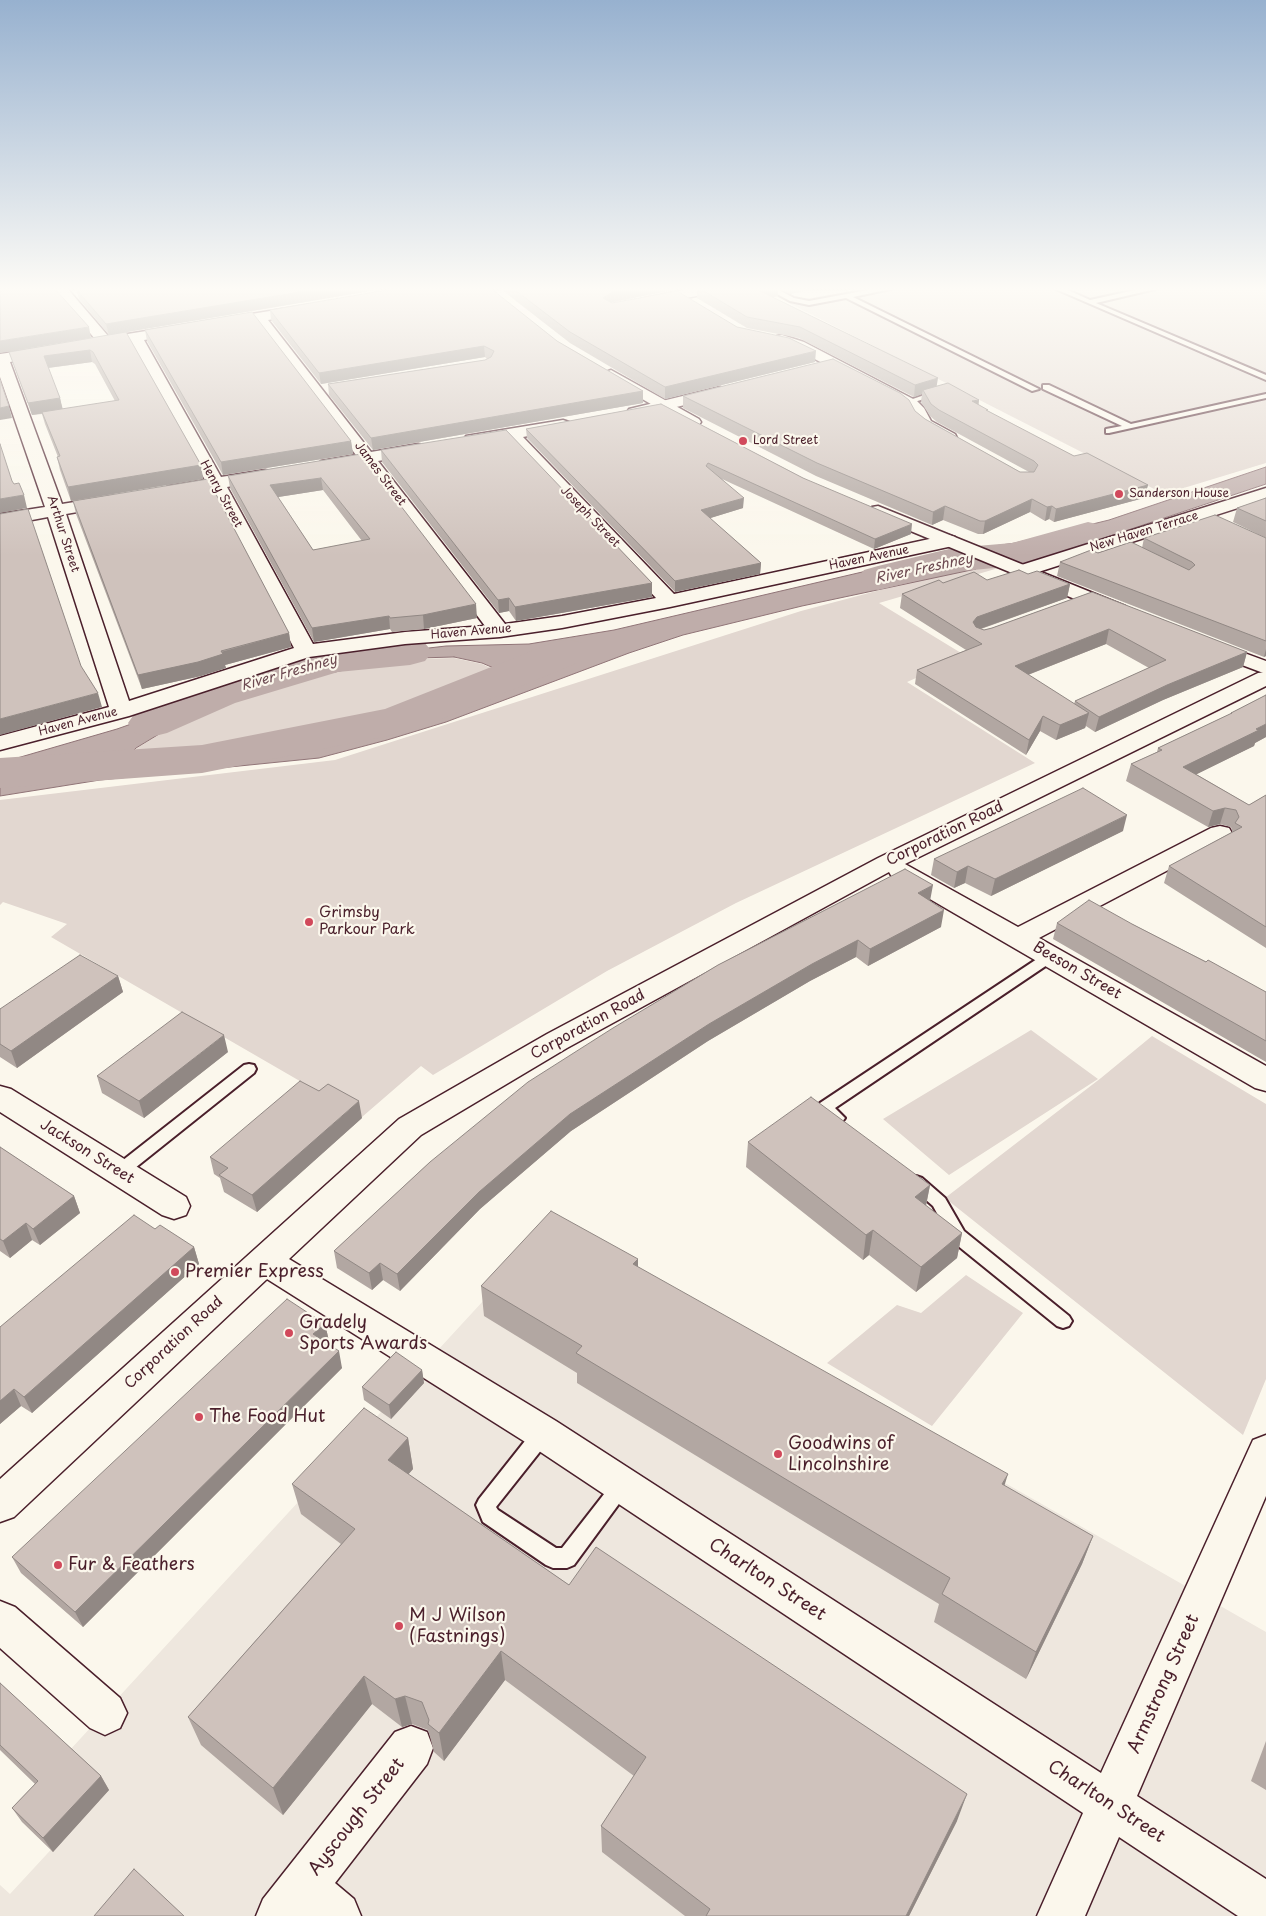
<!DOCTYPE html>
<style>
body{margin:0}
canvas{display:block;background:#fbf7ec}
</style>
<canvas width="1266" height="1916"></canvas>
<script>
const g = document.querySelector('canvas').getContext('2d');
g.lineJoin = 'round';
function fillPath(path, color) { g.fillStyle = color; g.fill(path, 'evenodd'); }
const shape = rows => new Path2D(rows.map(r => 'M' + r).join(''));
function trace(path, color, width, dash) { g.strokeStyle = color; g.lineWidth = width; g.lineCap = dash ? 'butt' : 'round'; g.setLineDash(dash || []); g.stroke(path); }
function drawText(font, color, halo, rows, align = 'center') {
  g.font = font + ' "Playpen Sans",sans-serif'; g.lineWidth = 4.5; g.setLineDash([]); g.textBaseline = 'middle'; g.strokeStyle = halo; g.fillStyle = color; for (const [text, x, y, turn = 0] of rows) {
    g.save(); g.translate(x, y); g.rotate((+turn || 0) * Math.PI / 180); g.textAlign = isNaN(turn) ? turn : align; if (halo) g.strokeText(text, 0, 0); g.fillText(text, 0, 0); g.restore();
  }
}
const built = shape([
 [553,1225,1266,1632,1266,1916,0,1916,0,1885,10,1894,106,1790,69,1751]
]);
const green = shape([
 [869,287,1266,287,1266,463,1164,494,787,302],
 [986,562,1002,567,879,603,966,656,907,682,1035,763,736,903,607,971,433,1075,421,1066,362,1117,51,937,67,924,3,902,0,905,0,800,335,760,801,611],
 [454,658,482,664,495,670,498,680,396,721,202,759,152,762,125,760,137,748,180,722,233,698,319,675,358,668,418,659],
 [1031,1030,1098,1079,949,1175,883,1119],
 [1152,1036,1266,1104,1266,1379,1243,1435,945,1198,1101,1078],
 [966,1275,1023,1313,932,1426,827,1363,897,1305,921,1313]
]);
const water = shape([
 [1266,467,1266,484,1053,555,1031,560,994,546,1015,543,1109,520,1266,467],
 [935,555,943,556,976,569,802,606,683,635,629,653,446,722,387,740,319,758,100,780,0,796,0,763,117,729,219,693,334,659,446,646,529,644,614,630,935,555],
 [454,657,482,663,496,669,499,680,397,721,202,759,152,762,124,760,136,748,179,722,232,698,266,687,358,667,418,658,454,657]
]);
const river = shape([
 [1088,522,1101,525,1107,533,1101,541,1014,566,953,572,878,590,864,586,858,578,864,570,878,566,953,548,1012,543,1088,522],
 [410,639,425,643,432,652,425,661,410,665,338,672,235,703,167,733,151,737,135,733,128,723,135,713,203,683,334,646,410,639],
 [567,639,582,643,589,652,582,661,413,731,202,773,0,788,0,758,202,745,385,709,552,643,567,639]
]);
const lane = shape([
 [764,287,773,287,794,298,809,301,884,287,900,287,853,297,1039,389,1032,391,846,298,809,305,790,301,764,287],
 [1051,287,1061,287,1090,300,1149,287,1164,287,1096,303,1266,375,1266,380,1051,287],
 [1043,385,1049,385,1131,424,1266,394,1266,398,1109,433,1106,433,1106,429,1122,426,1043,389,1043,385],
 [936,391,943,393,908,404,904,402,936,391],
 [1051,952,1056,953,1058,956,1056,959,835,1108,845,1118,842,1122,837,1124,832,1122,820,1111,817,1107,820,1103,1046,953,1051,952],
 [249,1064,254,1065,256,1069,254,1073,125,1176,119,1178,113,1176,111,1172,113,1168,244,1065,249,1064],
 [916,1176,922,1178,945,1198,964,1231,1069,1316,1072,1321,1069,1326,1063,1328,1057,1326,952,1241,933,1206,910,1186,908,1182,910,1178,916,1176],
 [543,1425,550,1427,552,1433,550,1439,496,1507,498,1510,556,1548,562,1548,615,1480,622,1477,629,1480,632,1486,574,1565,567,1568,553,1568,546,1565,483,1522,476,1505,479,1499,536,1427,543,1425]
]);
const street = shape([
 [52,287,66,287,109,337,307,305,312,306,314,309,312,312,268,320,371,452,418,444,424,445,426,449,424,453,378,461,505,624,562,616,656,598,507,439,472,445,466,444,464,440,466,436,472,435,563,420,569,422,571,425,569,428,523,437,674,594,948,535,955,537,957,541,955,545,948,547,670,607,562,628,500,637,405,644,309,657,129,716,0,750,0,736,109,707,48,517,0,526,0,514,45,507,0,377,0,354,48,347,53,348,55,351,53,354,48,355,10,362,62,504,112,496,118,497,121,501,118,505,112,506,66,514,129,701,294,648,211,489,174,495,168,494,165,490,168,486,205,480,131,342,93,348,88,347,86,344,88,341,95,339,52,287],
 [255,322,356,455,321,461,318,465,321,469,327,470,363,464,485,626,405,632,313,644,227,487,265,480,271,479,274,475,271,471,265,470,221,477,144,340,255,322],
 [699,287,728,287,722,291,645,306,638,302,645,298,699,287],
 [782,335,804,342,917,401,924,408,931,421,955,434,957,438,955,442,949,443,943,442,918,427,909,410,905,407,794,348,777,342,775,339,777,336,782,335],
 [720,387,726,389,728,392,726,395,635,417,629,415,627,412,629,409,720,387],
 [1266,488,1266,499,1029,575,1022,577,1015,575,1012,571,1015,567,1266,488],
 [1266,672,1266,686,905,864,1018,927,1211,828,1220,826,1229,828,1232,833,1229,838,1039,938,1266,1066,1266,1091,1255,1088,892,877,889,872,567,1048,421,1135,289,1259,556,1421,1101,1773,1253,1440,1266,1435,1266,1496,1137,1796,1266,1879,1266,1916,1238,1916,1119,1837,1085,1916,1037,1916,1083,1813,530,1445,267,1279,14,1517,0,1522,0,1479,399,1119,547,1034,878,858,1258,673,1266,672],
 [0,1086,11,1089,186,1197,190,1206,186,1215,174,1219,162,1215,0,1112,0,1086],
 [0,1601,15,1607,120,1698,127,1713,120,1728,105,1735,90,1728,0,1648,0,1601],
 [411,1726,427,1732,433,1748,427,1764,335,1883,354,1899,361,1916,256,1916,263,1899,395,1732,411,1726]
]);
const secondary = shape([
 [611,370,699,419,701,422,699,425,687,425,606,378,603,375,606,372,611,370],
 [878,506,1125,606,1128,610,1125,614,1118,616,1111,614,872,515,869,511,872,507,878,506],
 [1209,640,1266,661,1266,674,1202,650,1199,646,1202,642,1209,640]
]);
const wall = shape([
 [394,287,109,335,79,299,76,289],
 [498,287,687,287,611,303,737,327,815,362,665,399,570,343],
 [697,287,822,287,790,294,778,288,778,296,773,297,937,386,979,405,988,412,1074,456,1148,485,1144,498,1054,522,1049,519,1045,521,1030,512,983,534,978,534,943,520,932,525,816,476,683,408,683,396,915,411,925,419,1020,472,1029,472,937,422,930,416,921,402,922,394,914,397,799,338,747,328,697,298],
 [270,310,557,341,643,391,643,403,373,450,329,395,328,384,485,360,487,359,485,357,321,384,271,320],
 [145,330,351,441,353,454,223,475,147,341],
 [126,332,201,465,203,479,71,501,60,470,57,457,58,457,45,424,42,414,32,415,13,363,9,352],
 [92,362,95,364,115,401,62,409,60,398,48,368],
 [661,404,911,534,874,549,722,479,743,508,710,518,761,563,760,574,675,592,527,438,526,429],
 [381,450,652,583,652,597,516,621,509,611,499,613,382,462],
 [361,454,477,618,424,629,392,632,390,629,314,642,230,488,228,476],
 [323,490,362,541,313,550,278,497],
 [1266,498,1266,538,1233,522,1237,508],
 [73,501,289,633,291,647,225,665,226,668,201,676,142,689,76,514],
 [1144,538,1266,538,1266,656,1264,657,1057,576,1060,562,1098,553,1142,548],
 [1028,574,1070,584,1067,598,981,629,984,630,992,628,1092,592,1247,652,1243,667,1163,700,1095,732,1086,726,1085,728,1056,740,1040,731,1026,755,915,684,917,670,966,650,900,608,902,594,943,583,987,580],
 [1106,644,1149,668,1075,701,1074,704,1028,675],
 [1266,695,1266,737,1255,743,1254,746,1196,774,1249,805,1266,795,1266,948,1164,883,1169,866,1232,832,1232,831,1231,827,1220,824,1208,827,1126,781,1131,764,1157,752,1158,748,1230,714,1231,713],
 [1123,831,991,896,965,883,954,888,931,875,934,859],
 [930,901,941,927,868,966,856,957,810,981,708,1041,571,1131,480,1209,400,1291,383,1280,372,1290,337,1268,334,1251,430,1162],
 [1057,923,1132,924,1266,992,1266,1062,1053,939],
 [118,976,123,992,17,1068,0,1057,0,1009],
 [228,1052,144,1118,102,1093,97,1076],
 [362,1118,257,1212,224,1192,220,1178,214,1174,210,1157],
 [748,1142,930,1185,926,1206,962,1233,957,1258,916,1292,869,1255,863,1260,746,1167],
 [0,1147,74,1196,80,1213,40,1245,32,1240,10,1258,0,1251],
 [155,1229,194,1247,199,1264,32,1413,21,1406,0,1424,0,1327],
 [638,1267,1004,1486,1093,1536,1082,1564,1026,1679,934,1622,939,1604,577,1383,577,1373,484,1316,481,1286],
 [325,1324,329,1341,326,1343,342,1368,83,1627,21,1573,12,1557],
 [422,1370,424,1383,391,1419,364,1400,362,1387],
 [408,1438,413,1469,408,1474,569,1585,957,1821,909,1916,685,1916,602,1852,601,1826,634,1776,505,1680,444,1761,434,1752,430,1737,428,1730,412,1724,402,1727,372,1704,283,1815,201,1745,188,1717,341,1544,301,1514,292,1484],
 [0,1683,101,1776,109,1790,53,1852,22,1822,12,1808,35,1784,0,1750],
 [1266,1741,1266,1790,1251,1781]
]);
const shadedWall = shape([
 [330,287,394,287,109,335,106,324],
 [634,287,687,287,612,302,603,309,603,298,612,292],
 [771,287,778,287,778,296,758,301,758,290],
 [791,287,822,287,790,294],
 [89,327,91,338,0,353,0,341],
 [484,346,485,357,321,384,319,373],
 [90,350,92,362,47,368,44,356],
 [816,351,815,362,665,399,665,387],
 [938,378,936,390,923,390,922,394,914,397,915,385],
 [643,391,643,403,373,450,371,438],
 [60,398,63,410,32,415,28,403],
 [979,400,978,412,972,401],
 [9,406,12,418,0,420,0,408],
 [351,441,353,454,223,475,221,462],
 [201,465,203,479,71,501,68,487],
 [321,478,323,490,272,498,270,485],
 [1148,485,1144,498,1054,522,1056,509],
 [24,495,27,508,0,513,0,499],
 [744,498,743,508,701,521,701,510],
 [1032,499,1030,512,983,534,985,521],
 [945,506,943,520,932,525,933,512],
 [1052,506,1049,519,1045,521,1047,507],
 [912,524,911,534,874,549,875,539],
 [761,563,760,574,675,592,675,581],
 [652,583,652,597,516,621,515,607],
 [1070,584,1067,598,974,631,970,637,973,622,977,617],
 [509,598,509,611,499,613,498,600],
 [476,604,477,618,424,629,423,615],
 [389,616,390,629,314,642,312,628],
 [1109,629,1106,644,1012,681,1015,666],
 [289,633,291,647,225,665,226,668,201,676,142,689,138,675],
 [1266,649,1266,656,1264,657],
 [1247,652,1243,667,1163,700,1095,732,1099,717,1167,685],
 [98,693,102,707,0,735,0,719],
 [1089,713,1085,728,1056,740,1060,725],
 [1043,716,1040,731,1026,755,1029,740],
 [1266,724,1266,737,1255,743,1254,746,1179,783,1183,767],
 [1225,808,1220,824,1208,827,1213,811],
 [1127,815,1123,831,991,896,995,879],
 [968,866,965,883,954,888,957,872],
 [933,885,930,901,918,893],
 [944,910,941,927,868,966,870,949],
 [858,940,856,957,810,981,708,1041,571,1131,480,1209,400,1291,397,1274,479,1192,570,1114,709,1024,812,964],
 [118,976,123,992,17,1068,11,1051],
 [224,1035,228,1052,144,1118,139,1101],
 [359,1101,362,1118,257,1212,252,1195],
 [930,1185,925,1210,915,1197],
 [74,1196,80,1213,40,1245,33,1229],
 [26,1223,32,1240,10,1258,3,1241],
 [873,1230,869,1255,863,1260,866,1235],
 [962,1233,957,1258,916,1292,921,1267],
 [194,1247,199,1264,32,1413,24,1397],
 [638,1259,638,1290,633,1264],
 [380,1263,383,1280,372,1290,369,1273],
 [325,1324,329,1341,317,1351,313,1334],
 [339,1351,342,1368,83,1627,75,1612],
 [422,1370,424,1383,391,1419,389,1405],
 [14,1389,21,1406,0,1424,0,1401],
 [408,1438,413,1469,394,1491,388,1460],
 [1008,1474,999,1503,1002,1484],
 [1093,1536,1082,1564,1026,1679,1036,1652],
 [501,1651,505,1680,444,1761,439,1733],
 [364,1676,372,1704,283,1815,273,1788],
 [405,1696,412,1724,402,1727,395,1699],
 [101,1776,109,1790,53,1852,43,1838],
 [967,1794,957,1821,909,1916,906,1916]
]);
const building = shape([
 [0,287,54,287,55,289,89,327,0,341,0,287],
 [84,287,330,287,106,324,76,289,84,287],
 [404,287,489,287,557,341,643,391,371,438,328,384,485,360,491,357,494,351,484,346,319,373,270,310,404,287],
 [511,287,634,287,612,292,603,298,612,303,677,291,737,327,789,338,816,351,665,387,570,332,511,287],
 [697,287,771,287,758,290,938,378,915,385,800,327,747,317,697,287],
 [252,312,351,441,221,462,145,330,252,312],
 [126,332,201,465,68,487,57,457,60,456,42,412,119,400,93,352,90,350,44,356,60,398,28,403,9,352,126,332],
 [833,359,900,393,909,400,915,411,925,419,1020,472,1034,472,1038,465,1034,461,939,410,931,404,923,390,948,383,979,400,972,401,988,410,986,410,1074,456,1087,453,1148,485,1056,509,1052,506,1047,507,1032,499,985,521,980,521,945,506,933,512,817,463,683,396,833,359],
 [0,380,9,406,0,408,0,380],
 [661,404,803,478,912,524,875,539,708,463,706,466,744,498,701,510,761,563,675,581,526,429,661,404],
 [506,430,652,583,515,607,509,598,498,600,381,450,506,430],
 [0,444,12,481,14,484,19,483,24,495,0,499,0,444],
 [361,454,476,604,423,615,390,618,389,616,312,628,228,476,361,454],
 [321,478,370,539,313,550,270,485,321,478],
 [208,479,289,633,221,651,223,654,198,662,138,675,73,501,208,479],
 [1266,498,1266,521,1237,508,1266,498],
 [28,509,81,666,98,693,0,719,0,514,28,509],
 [1215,515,1266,538,1266,641,1060,562,1091,550,1098,553,1131,542,1189,570,1195,565,1192,562,1144,538,1215,515],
 [1019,570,1028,574,1037,571,1070,584,977,617,973,622,976,627,984,630,992,628,1092,592,1247,652,1167,685,1099,717,1075,701,1166,660,1109,629,1015,666,1089,713,1060,725,1043,716,1029,740,917,670,982,644,902,594,939,580,943,583,974,572,987,580,1019,570],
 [1266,695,1266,724,1256,729,1259,730,1183,767,1249,805,1266,795,1266,927,1169,866,1242,827,1235,823,1239,817,1236,810,1225,808,1213,811,1131,764,1162,750,1158,748,1232,713,1231,713,1266,695],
 [1083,788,1127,815,995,879,968,866,957,872,934,859,1083,788],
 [905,869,933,885,918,893,944,910,870,949,858,940,812,964,709,1024,570,1114,479,1192,397,1274,380,1263,369,1273,334,1251,430,1162,528,1082,613,1028,718,965,905,869],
 [1089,900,1132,924,1206,962,1208,960,1266,992,1266,1041,1057,923,1089,900],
 [80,955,118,976,11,1051,0,1044,0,1009,80,955],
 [182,1012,224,1035,139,1101,97,1076,182,1012],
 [300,1081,319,1091,328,1084,359,1101,252,1195,219,1175,228,1168,210,1157,300,1081],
 [811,1097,930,1185,915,1197,962,1233,921,1267,873,1230,866,1235,748,1142,811,1097],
 [0,1147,74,1196,33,1229,26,1223,3,1241,0,1239,0,1147],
 [551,1211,638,1259,633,1264,1008,1474,1002,1484,1093,1536,1036,1652,942,1594,950,1578,576,1353,582,1346,481,1286,551,1211],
 [134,1215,155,1229,160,1225,194,1247,24,1397,14,1389,0,1401,0,1327,134,1215],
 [287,1299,325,1324,313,1334,339,1351,75,1612,12,1557,287,1299],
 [396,1352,422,1370,389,1405,362,1387,396,1352],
 [364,1408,408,1438,388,1460,569,1585,596,1547,967,1794,906,1916,706,1916,710,1909,601,1826,646,1757,501,1651,439,1733,428,1724,429,1720,422,1702,405,1696,395,1699,364,1676,273,1788,188,1717,355,1529,292,1484,364,1408],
 [0,1683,101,1776,43,1838,12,1808,38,1781,0,1745,0,1683],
 [134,1869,184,1916,94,1916,134,1869]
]);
const markers = [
 [743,441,5,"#d1495b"],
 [1119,494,5,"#d1495b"],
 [309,922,5,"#d1495b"],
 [175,1272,5,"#d1495b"],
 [289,1333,5,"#d1495b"],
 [199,1417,5,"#d1495b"],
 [778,1454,5,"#d1495b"],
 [58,1565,5,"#d1495b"],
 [399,1626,5,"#d1495b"]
];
const farPoinames = [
 ["Lord Street",753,441],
 ["Sanderson House",1129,494]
];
const farStreetnames = [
 ["James Street",380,474,53],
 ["Henry Street",221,494,61],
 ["Joseph Street",590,517,46],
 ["New Haven Terrace",1144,532,-17],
 ["Arthur Street",63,534,72],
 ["Haven Avenue",869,558,-12],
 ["Haven Avenue",471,632,-5],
 ["Haven Avenue",78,722,-15]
];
const farWaternames = [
 ["River Freshney",924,569,-12],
 ["River Freshney",289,673,-16]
];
const streetNames = [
 ["Corporation Road",945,834,-26],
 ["Beeson Street",1077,971,30],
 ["Corporation Road",588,1025,-29],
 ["Jackson Street",87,1152,32],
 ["Corporation Road",174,1343,-43]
];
const poiNames = [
 ["Grimsby",319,913],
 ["Parkour Park",319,930]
];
const nearPoinames = [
 ["Premier Express",185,1272],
 ["Gradely",299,1323],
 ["Sports Awards",299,1344],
 ["The Food Hut",209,1417],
 ["Goodwins of",788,1444],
 ["Lincolnshire",788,1465],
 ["Fur & Feathers",68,1565],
 ["M J Wilson",409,1616],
 ["(Fastnings)",409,1637]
];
const nearStreetnames = [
 ["Charlton Street",767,1580,33],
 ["Armstrong Street",1164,1684,-66],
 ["Charlton Street",1106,1802,33],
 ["Ayscough Street",357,1817,-52]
];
fillPath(built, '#eee7de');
fillPath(green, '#e2d7d0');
fillPath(water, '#bfadaa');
trace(water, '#907477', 1);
fillPath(river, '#bfadaa');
trace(lane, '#4a1f2b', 4);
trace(street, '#4a1f2b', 3);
trace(secondary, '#4a1f2b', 3);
fillPath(lane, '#fbf7ec');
fillPath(street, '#fbf7ec');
fillPath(secondary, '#fbf7ec');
fillPath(wall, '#b2a7a2');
fillPath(shadedWall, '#918884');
fillPath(building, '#cfc2bc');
trace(building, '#918884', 1);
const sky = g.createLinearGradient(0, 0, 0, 556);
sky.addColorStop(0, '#97b1cf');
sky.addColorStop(0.52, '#fdfbf6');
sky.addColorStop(1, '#fdfbf600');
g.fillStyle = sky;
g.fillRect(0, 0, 1266, 556);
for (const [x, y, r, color] of markers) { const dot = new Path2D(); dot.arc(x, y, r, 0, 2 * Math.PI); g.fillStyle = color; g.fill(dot); trace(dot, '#fbf7ec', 2); }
drawText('12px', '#4a1f2b', '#fbf7ec', farPoinames, 'left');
drawText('12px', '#4a1f2b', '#fbf7ec', farStreetnames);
drawText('italic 14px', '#6d4a51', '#fbf7ec', farWaternames);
drawText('15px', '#4a1f2b', '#fbf7ec', streetNames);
drawText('15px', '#4a1f2b', '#fbf7ec', poiNames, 'left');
drawText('18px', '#4a1f2b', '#fbf7ec', nearPoinames, 'left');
drawText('18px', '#4a1f2b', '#fbf7ec', nearStreetnames);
</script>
